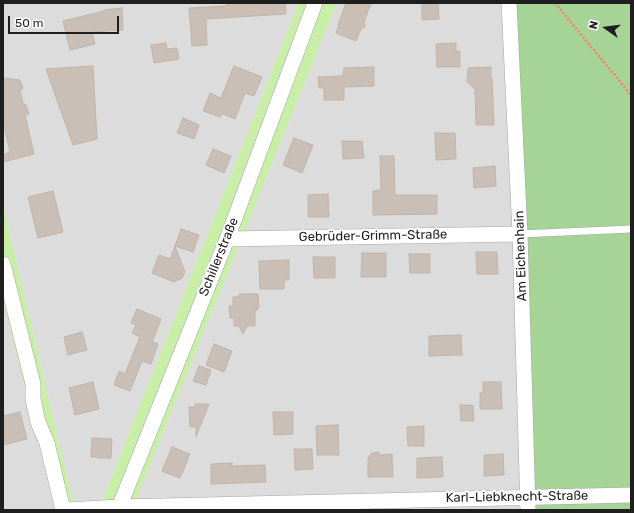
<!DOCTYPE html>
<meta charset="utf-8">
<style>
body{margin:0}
#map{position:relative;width:634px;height:513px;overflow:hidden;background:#f0ede4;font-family:Rubik,sans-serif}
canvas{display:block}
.frame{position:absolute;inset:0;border:4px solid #1f1f1f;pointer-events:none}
.north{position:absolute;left:586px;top:8px;width:40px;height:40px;-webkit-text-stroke:3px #fff;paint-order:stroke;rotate:284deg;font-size:11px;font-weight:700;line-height:16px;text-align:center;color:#1f1f1f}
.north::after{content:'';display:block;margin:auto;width:14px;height:18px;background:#1f1f1f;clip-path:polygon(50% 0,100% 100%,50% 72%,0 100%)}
.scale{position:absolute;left:8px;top:16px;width:111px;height:18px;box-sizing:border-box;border:2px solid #1f1f1f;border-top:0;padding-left:5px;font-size:12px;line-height:14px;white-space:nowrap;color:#1f1f1f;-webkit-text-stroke:3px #fff;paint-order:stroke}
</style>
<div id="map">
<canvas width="634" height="513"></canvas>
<div class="frame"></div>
<div class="north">N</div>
<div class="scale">50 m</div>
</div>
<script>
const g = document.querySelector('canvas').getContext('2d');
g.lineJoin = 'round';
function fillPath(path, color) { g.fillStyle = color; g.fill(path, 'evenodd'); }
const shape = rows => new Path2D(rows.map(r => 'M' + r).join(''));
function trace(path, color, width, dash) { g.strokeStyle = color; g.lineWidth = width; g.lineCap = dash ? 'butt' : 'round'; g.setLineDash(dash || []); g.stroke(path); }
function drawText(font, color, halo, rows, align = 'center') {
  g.font = font + ' Rubik,sans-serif'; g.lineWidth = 4; g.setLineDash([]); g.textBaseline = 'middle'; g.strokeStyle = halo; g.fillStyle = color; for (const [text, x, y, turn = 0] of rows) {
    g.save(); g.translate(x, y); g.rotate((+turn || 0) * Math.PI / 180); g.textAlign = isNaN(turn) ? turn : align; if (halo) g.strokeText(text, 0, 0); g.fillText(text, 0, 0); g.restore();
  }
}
const residential = shape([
 [3,3,299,3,99,510,75,510,3,205],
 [337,3,509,3,528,510,132,510],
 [3,300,55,510,3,510]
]);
const grass = shape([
 [299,3,337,3,132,510,99,510],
 [3,205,75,510,55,510,3,300]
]);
const forest = shape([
 [509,3,631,3,631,510,529,510]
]);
const building = shape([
 [226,3,285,3,286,14,206,19,207,45,192,46,189,8,227,6,226,3],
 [346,3,371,3,364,22,365,27,361,29,356,41,336,33,339,25,338,25,346,3],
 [438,3,439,19,422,20,422,4,438,3],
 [122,8,123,30,92,32,95,44,70,50,63,21,104,11,104,10,122,8],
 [166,43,167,49,177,48,179,59,154,63,151,45,166,43],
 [456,43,456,51,460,51,460,67,437,67,436,44,456,43],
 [93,66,97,139,73,145,46,69,93,66],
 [234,66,262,77,254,96,245,93,235,119,223,114,220,117,203,111,210,93,221,98,234,66],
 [374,67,374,86,344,87,344,100,324,100,324,88,319,88,318,77,343,76,344,68,374,67],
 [491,67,491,78,492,78,494,125,476,125,475,89,467,82,468,68,491,67],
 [3,78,20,80,23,88,20,91,23,103,26,105,29,114,25,115,34,154,3,162,3,156,10,151,3,122,3,78],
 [183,118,199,125,194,139,177,133,183,118],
 [435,133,455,133,456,159,436,160,435,133],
 [294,138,313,145,302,173,283,165,294,138],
 [342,141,362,141,364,158,343,159,342,141],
 [213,149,231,156,224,173,206,165,213,149],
 [380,156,394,156,395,195,437,195,437,214,373,215,373,191,381,190,380,156],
 [495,166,496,186,474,188,473,168,495,166],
 [53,191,63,232,38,238,28,197,53,191],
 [328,194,329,217,308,217,308,195,328,194],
 [181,229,199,235,193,252,175,246,181,229],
 [175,246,185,272,182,278,174,282,152,273,159,255,170,259,175,246],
 [476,252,497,252,498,274,477,274,476,252],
 [362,253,386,253,386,277,361,277,362,253],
 [409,254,430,254,430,273,410,273,409,254],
 [313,257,335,257,335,278,314,278,313,257],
 [289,260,289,280,284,280,284,289,260,289,259,261,289,260],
 [240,294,258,294,259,308,255,312,255,326,247,326,243,334,239,326,234,326,234,318,230,318,229,306,233,306,233,297,238,297,240,294],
 [137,309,161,319,152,342,158,344,151,364,142,361,130,391,114,385,119,371,125,374,140,337,132,333,136,325,131,323,137,309],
 [82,332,87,350,68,355,64,337,82,332],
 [461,335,462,355,429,356,429,336,461,335],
 [214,344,232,351,224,372,206,365,214,344],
 [199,366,211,370,206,385,193,381,199,366],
 [93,382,99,409,75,415,69,388,93,382],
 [483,382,501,382,502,409,480,409,480,393,483,393,483,382],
 [195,404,209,404,196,437,196,427,190,427,189,407,195,407,195,404],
 [460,405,473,405,474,421,461,421,460,405],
 [20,412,27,439,3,445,3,416,20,412],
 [273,412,293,412,293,434,274,435,273,412],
 [338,425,339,455,317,455,316,426,338,425],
 [424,426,424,446,408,446,407,427,424,426],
 [92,438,112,439,111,458,98,458,97,457,91,457,92,438],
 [172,447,190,454,180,478,162,471,172,447],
 [294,449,312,449,313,469,295,470,294,449],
 [378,452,380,455,392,454,393,477,368,477,368,458,372,453,378,452],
 [503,454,504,475,484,476,484,455,503,454],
 [442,457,443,477,417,478,417,458,442,457],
 [232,463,232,466,265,465,266,482,211,484,211,464,232,463]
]);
const path = shape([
 [555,3,631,95]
]);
const lane = shape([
 [520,234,631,229]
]);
const street = shape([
 [509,3,520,234,528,510],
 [227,239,520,234],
 [3,264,33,384,33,399,38,422,47,443,63,510],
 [67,510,119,507,631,495],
 [118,510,227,239,315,3]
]);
const streetNames = [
 ["Gebrüder-Grimm-Straße",373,236,-1],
 ["Am Eichenhain",521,256,-92],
 ["Schillerstraße",219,257,-68],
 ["Karl-Liebknecht-Straße",517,497,-1]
];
fillPath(residential, '#dddcdc');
fillPath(grass, '#c8eea7');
fillPath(forest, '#a6d396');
fillPath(building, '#c9bfb7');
trace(building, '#c3b3a6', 1);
trace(lane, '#a6a6a6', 8);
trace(street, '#a6a6a6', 16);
trace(path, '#ff7b67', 2.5, [2, 2]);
trace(lane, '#fff', 7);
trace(street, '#fff', 15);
drawText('13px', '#1f1f1f', '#fff', streetNames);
</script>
